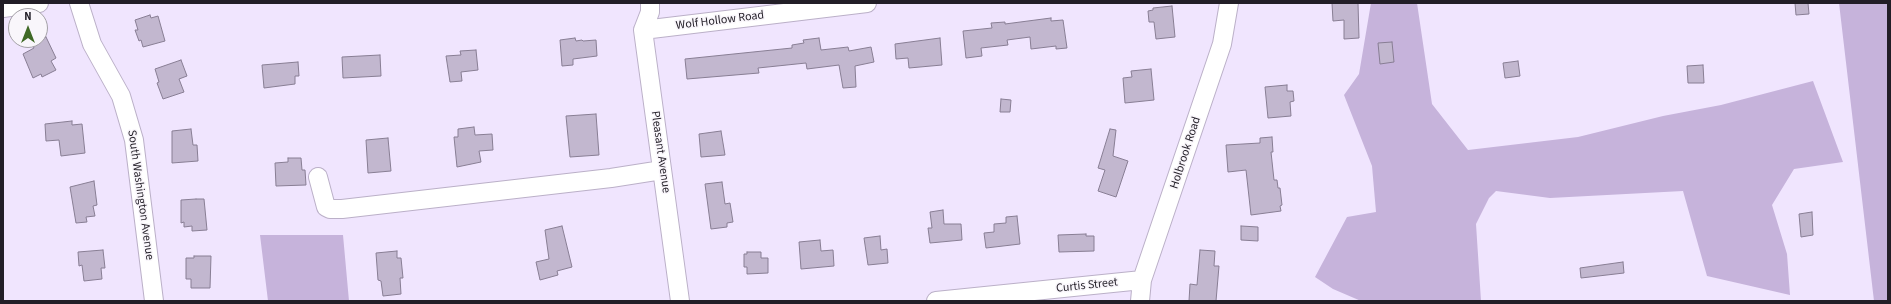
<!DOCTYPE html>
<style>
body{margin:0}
#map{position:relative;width:1891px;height:304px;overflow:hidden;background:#f0e5fe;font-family:"Source Sans 3",sans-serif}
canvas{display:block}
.frame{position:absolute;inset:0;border:4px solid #221e27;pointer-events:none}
.north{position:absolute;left:8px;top:8px;width:40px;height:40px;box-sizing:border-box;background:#f9f6fb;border:1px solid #a3a0a6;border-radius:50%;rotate:0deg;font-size:11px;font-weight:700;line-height:16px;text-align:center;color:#221e27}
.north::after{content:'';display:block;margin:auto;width:14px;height:18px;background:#3f6926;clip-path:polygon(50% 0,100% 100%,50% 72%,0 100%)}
</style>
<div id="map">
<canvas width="1891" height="304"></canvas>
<div class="frame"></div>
<div class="north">N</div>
</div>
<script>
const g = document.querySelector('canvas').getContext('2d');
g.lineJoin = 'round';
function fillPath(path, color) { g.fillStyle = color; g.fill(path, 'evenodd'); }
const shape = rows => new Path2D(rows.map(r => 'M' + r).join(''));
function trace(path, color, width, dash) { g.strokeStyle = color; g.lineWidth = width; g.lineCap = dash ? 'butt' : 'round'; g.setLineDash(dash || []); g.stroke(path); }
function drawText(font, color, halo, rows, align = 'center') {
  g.font = font + ' "Source Sans 3",sans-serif'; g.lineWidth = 3; g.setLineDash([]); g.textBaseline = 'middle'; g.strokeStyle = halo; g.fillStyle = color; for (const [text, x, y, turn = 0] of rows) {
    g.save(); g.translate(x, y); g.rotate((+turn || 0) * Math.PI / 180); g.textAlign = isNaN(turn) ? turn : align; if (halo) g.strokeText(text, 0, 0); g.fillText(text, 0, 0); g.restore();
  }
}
const green = shape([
 [1371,3,1417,3,1432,104,1468,150,1578,137,1663,116,1721,105,1813,81,1843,162,1794,169,1772,205,1787,254,1790,295,1707,276,1683,191,1550,198,1496,191,1489,198,1476,224,1481,301,1361,301,1333,289,1315,277,1347,217,1376,212,1372,166,1344,95,1359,74],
 [1839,3,1888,3,1888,301,1874,301],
 [260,235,343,235,349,301,268,301]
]);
const building = shape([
 [1332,3,1358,3,1359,38,1344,39,1344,20,1333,21,1332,3],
 [1795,3,1808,3,1809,14,1796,15,1795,3],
 [1172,6,1175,37,1156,39,1154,22,1149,22,1148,11,1153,10,1153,8,1172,6],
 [150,15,151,18,158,16,165,41,143,47,141,40,139,41,135,30,138,30,135,20,150,15],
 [1051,18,1051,21,1063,20,1067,48,1056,49,1056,46,1031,49,1030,37,1007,40,1008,45,981,48,982,56,966,58,963,31,992,28,991,23,1005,22,1005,24,1051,18],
 [46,37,56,58,51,61,56,70,42,77,41,74,33,78,23,54,34,48,32,44,46,37],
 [575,38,576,41,582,40,583,41,596,40,597,56,573,59,573,65,562,66,560,40,575,38],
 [819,38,821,50,848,47,849,51,871,47,874,62,855,66,856,87,843,88,839,65,807,69,806,63,758,68,759,73,687,79,685,59,792,48,792,45,804,43,803,40,819,38],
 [940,38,942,65,909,68,908,58,896,59,895,44,940,38],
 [1392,42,1394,62,1380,64,1378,43,1392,42],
 [476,50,478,70,461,72,462,81,450,82,446,56,461,55,460,51,476,50],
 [380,55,381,76,343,78,342,57,380,55],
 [181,60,187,76,179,79,184,92,163,99,157,83,159,82,155,69,181,60],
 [1518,61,1520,76,1505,78,1503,63,1518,61],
 [298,62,299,76,295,76,295,84,264,88,262,65,298,62],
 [1703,65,1704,83,1688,83,1687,66,1703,65],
 [1151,69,1154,100,1125,103,1123,78,1132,77,1131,71,1151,69],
 [1287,85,1287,91,1293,91,1294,101,1290,102,1291,116,1268,118,1265,87,1287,85],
 [1001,99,1011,100,1010,112,1000,112,1001,99],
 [596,114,599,155,570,157,566,116,596,114],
 [72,121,72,125,82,124,85,153,61,156,59,140,46,141,45,124,72,121],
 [474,127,475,135,492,134,493,150,479,151,481,162,457,167,454,137,458,137,458,129,474,127],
 [191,129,193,145,197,145,198,161,172,163,172,131,191,129],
 [1110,129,1116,130,1113,156,1128,161,1116,197,1098,191,1105,170,1098,168,1110,129],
 [721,131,725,155,701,157,699,134,721,131],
 [1272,137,1273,152,1271,152,1274,180,1277,180,1278,188,1280,188,1282,205,1280,206,1281,211,1251,215,1246,170,1228,172,1226,145,1260,143,1260,138,1272,137],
 [388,138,391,171,368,173,366,140,388,138],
 [288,158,301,158,302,170,305,170,306,185,276,186,275,163,288,162,288,158],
 [94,181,97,205,93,206,95,216,86,217,87,222,76,223,70,187,94,181],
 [722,182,725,204,730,203,733,222,727,223,727,227,711,229,705,184,722,182],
 [196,199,204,199,207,230,192,231,192,226,184,227,184,222,181,223,181,200,196,199],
 [943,210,944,224,961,224,962,240,930,243,928,228,932,228,930,212,943,210],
 [1812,212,1813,235,1801,237,1799,214,1812,212],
 [1017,216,1020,244,986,248,984,233,994,232,994,224,1006,223,1006,217,1017,216],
 [562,226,572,267,557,271,558,275,540,280,536,262,549,259,545,230,562,226],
 [1241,226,1258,227,1258,241,1241,240,1241,226],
 [1086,234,1086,236,1094,236,1094,251,1059,252,1058,235,1086,234],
 [880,236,881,250,887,249,888,263,868,265,864,238,880,236],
 [820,240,821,251,833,250,834,266,801,269,799,242,820,240],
 [103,250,105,268,101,268,102,279,84,281,82,265,79,266,78,252,103,250],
 [1200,250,1215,251,1214,266,1219,266,1216,301,1189,301,1190,284,1197,285,1200,250],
 [397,251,397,258,401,258,403,278,400,278,401,294,383,296,381,281,378,280,376,253,397,251],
 [747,252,761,252,761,258,768,258,768,273,747,274,747,267,744,267,744,254,747,254,747,252],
 [194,256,211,256,210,288,191,288,191,279,186,279,186,258,194,258,194,256],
 [1623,262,1624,273,1581,278,1580,268,1623,262]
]);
const minor = shape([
 [79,3,92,44,121,96,134,140,154,301],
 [650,3,650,12,643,30,680,301],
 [3,8,39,3],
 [643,30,867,3],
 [318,177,326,207,330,209,342,209,611,178,662,170],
 [936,301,1142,280],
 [1140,301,1142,280,1222,44,1229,3]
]);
const streetNames = [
 ["Wolf Hollow Road",720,21,-7],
 ["Pleasant Avenue",660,152,82],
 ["Holbrook Road",1186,153,-72],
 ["South Washington Avenue",140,195,82],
 ["Curtis Street",1087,286,-6]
];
fillPath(green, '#c6b3db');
fillPath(building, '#c2b7cf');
trace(building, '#887e94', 1);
trace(minor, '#bbb0c8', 20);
trace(minor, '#fff', 18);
drawText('12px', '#221e27', '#f9f6fb', streetNames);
</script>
